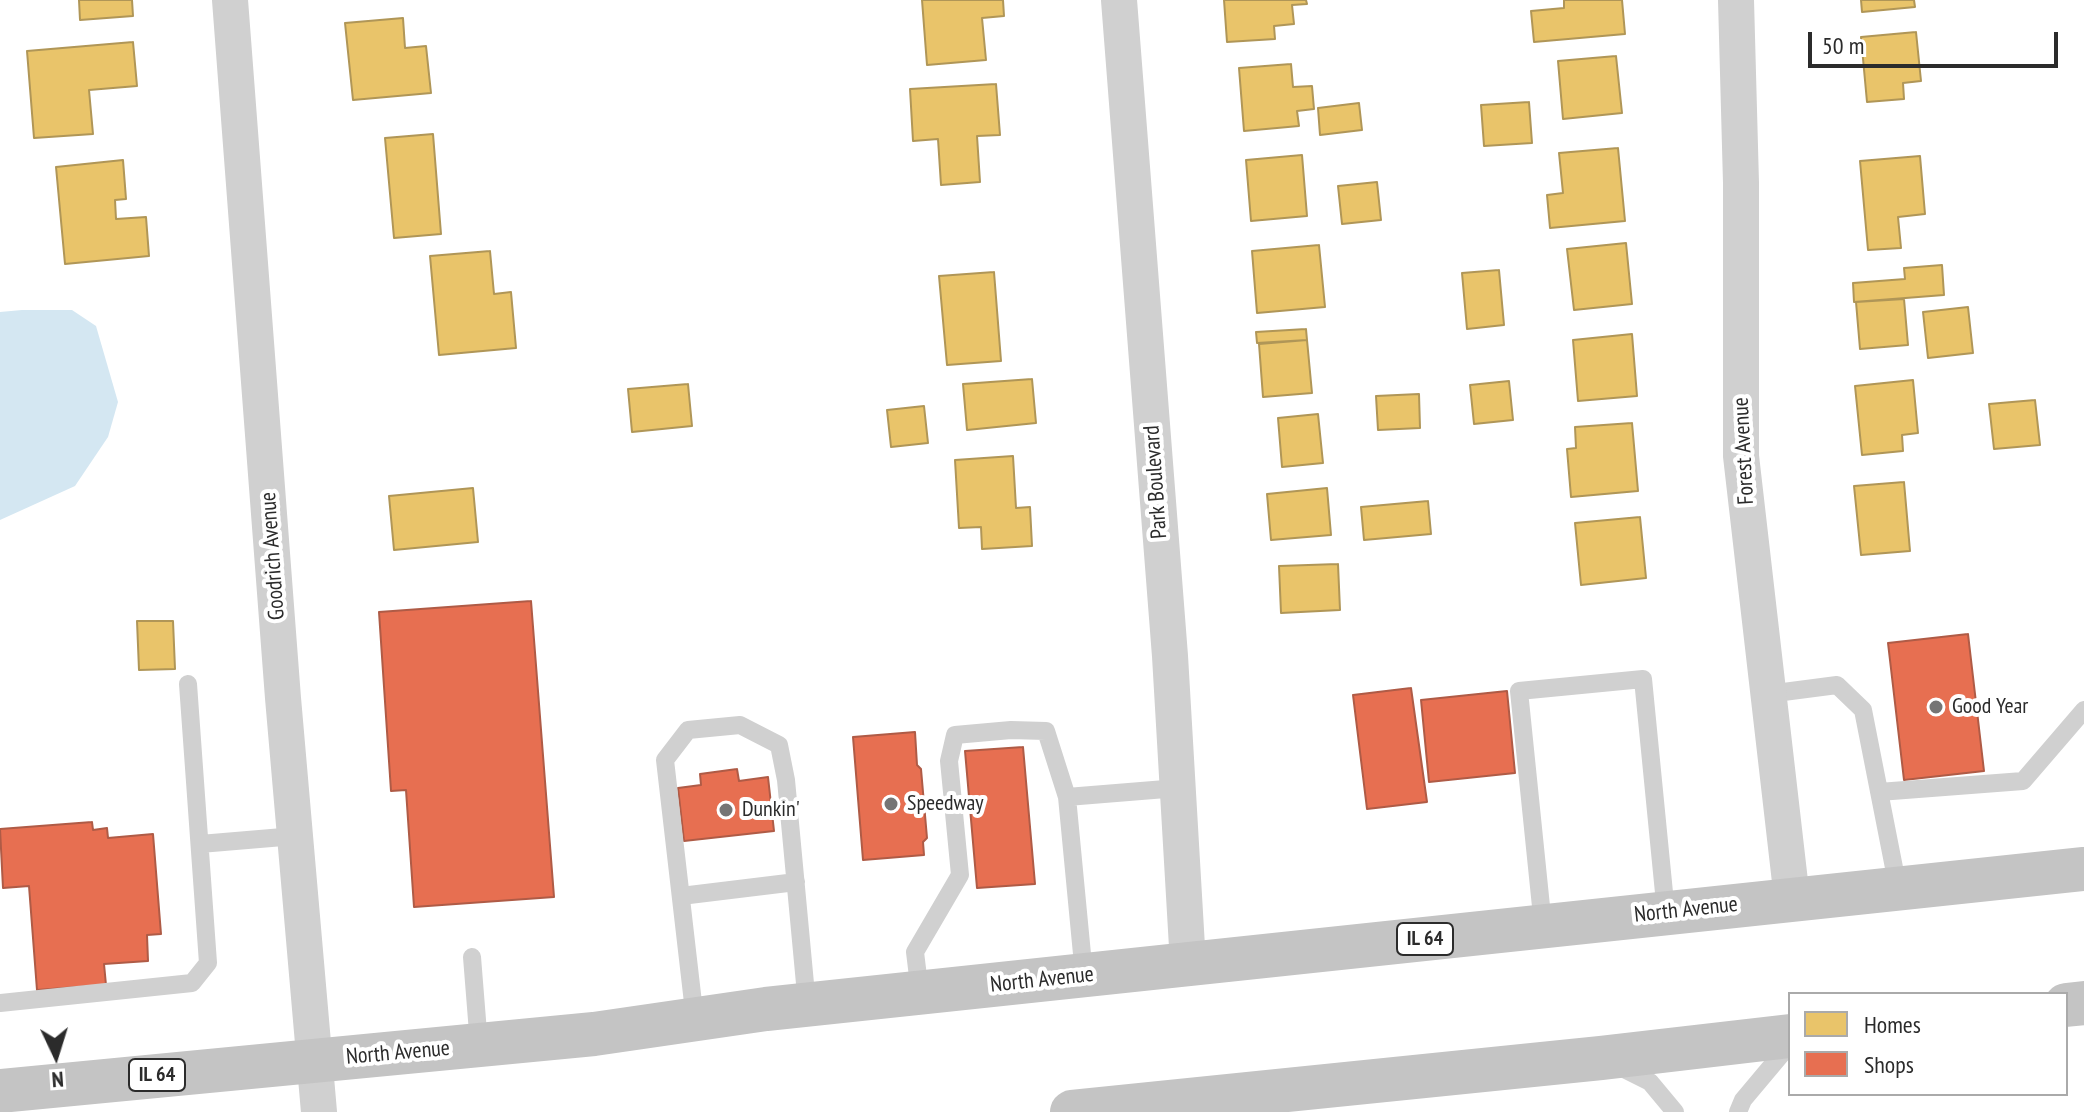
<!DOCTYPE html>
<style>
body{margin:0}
#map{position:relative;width:2084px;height:1112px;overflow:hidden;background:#fff;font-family:"PT Sans Narrow",sans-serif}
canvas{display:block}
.legend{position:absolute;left:1788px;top:992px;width:280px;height:104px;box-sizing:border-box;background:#fff;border:2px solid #aaa;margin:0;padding:10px 14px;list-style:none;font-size:24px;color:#2b2b2b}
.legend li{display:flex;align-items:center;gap:16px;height:40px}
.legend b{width:40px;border:2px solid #aaa}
.north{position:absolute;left:16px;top:1016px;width:80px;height:80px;-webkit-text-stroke:6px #fff;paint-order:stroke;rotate:176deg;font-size:22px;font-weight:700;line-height:32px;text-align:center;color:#2b2b2b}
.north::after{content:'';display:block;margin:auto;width:28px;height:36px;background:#2b2b2b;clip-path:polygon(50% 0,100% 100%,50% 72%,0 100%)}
.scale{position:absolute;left:1808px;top:32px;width:250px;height:36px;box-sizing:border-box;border:4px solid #2b2b2b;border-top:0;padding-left:10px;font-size:24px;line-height:28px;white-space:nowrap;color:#2b2b2b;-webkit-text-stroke:6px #fff;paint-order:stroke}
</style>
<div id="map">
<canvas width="2084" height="1112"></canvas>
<ul class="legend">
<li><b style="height:22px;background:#e9c46a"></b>Homes</li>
<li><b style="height:22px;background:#e76f51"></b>Shops</li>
</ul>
<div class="north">N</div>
<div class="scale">50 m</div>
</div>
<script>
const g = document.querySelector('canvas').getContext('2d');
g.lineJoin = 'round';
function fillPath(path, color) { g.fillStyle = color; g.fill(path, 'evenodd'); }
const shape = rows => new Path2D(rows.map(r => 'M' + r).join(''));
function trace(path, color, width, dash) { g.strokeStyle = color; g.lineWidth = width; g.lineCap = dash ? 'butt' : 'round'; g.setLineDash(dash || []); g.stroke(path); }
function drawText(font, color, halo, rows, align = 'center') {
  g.font = font + ' "PT Sans Narrow",sans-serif'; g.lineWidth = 8; g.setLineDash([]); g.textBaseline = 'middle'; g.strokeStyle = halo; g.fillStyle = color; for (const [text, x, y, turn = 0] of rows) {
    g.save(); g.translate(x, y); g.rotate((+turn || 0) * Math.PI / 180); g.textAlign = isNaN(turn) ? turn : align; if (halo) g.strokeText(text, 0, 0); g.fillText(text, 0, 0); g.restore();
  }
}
const water = shape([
 [22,310,72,310,96,326,118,402,108,437,75,486,0,520,0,312]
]);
const homes = shape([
 [79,0,132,0,133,16,80,20,79,0],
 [922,0,1003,0,1004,16,982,18,986,60,927,65,922,0],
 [1224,0,1306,0,1307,4,1292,5,1294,24,1274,26,1275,39,1227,42,1224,0],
 [1564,0,1622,0,1625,34,1534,42,1531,11,1564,8,1564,0],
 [1861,0,1914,0,1915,7,1862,12,1861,0],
 [403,18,405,48,426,46,431,93,353,100,345,23,403,18],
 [1916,32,1921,81,1903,83,1904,99,1867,102,1861,37,1916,32],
 [133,42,137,86,89,90,93,134,34,138,27,51,133,42],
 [1616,56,1622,113,1563,119,1558,61,1616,56],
 [1291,64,1293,87,1312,86,1314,109,1297,111,1299,126,1244,131,1239,68,1291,64],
 [996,84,1000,135,977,136,980,182,941,185,938,139,913,141,910,89,996,84],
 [1529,102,1532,143,1484,146,1481,105,1529,102],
 [1359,103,1362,130,1320,135,1318,108,1359,103],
 [433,134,441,234,394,238,385,138,433,134],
 [1618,148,1625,221,1550,228,1547,195,1563,193,1559,153,1618,148],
 [1302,155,1307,216,1251,221,1246,160,1302,155],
 [1920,156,1925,214,1898,217,1901,248,1868,250,1860,161,1920,156],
 [123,160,126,199,115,200,116,219,146,217,149,256,65,264,56,167,123,160],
 [1377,182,1381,220,1342,224,1338,186,1377,182],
 [1626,243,1632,304,1574,310,1567,249,1626,243],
 [1319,245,1325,307,1257,313,1252,251,1319,245],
 [490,251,494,294,511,292,516,348,439,355,430,256,490,251],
 [1942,265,1944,295,1854,302,1853,283,1905,279,1904,268,1942,265],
 [1499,270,1504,325,1467,329,1462,273,1499,270],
 [994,272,1001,361,947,365,939,276,994,272],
 [1904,299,1908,345,1860,349,1856,302,1904,299],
 [1968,307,1973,353,1928,358,1923,312,1968,307],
 [1306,329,1307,340,1257,343,1256,332,1306,329],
 [1632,334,1637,396,1578,401,1573,340,1632,334],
 [1307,340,1312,393,1263,397,1259,344,1307,340],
 [1032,379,1036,423,967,430,963,384,1032,379],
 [1913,380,1918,433,1902,435,1903,451,1862,455,1855,386,1913,380],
 [1509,381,1513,420,1474,424,1470,385,1509,381],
 [688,384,692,426,632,432,628,389,688,384],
 [1419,394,1420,428,1378,430,1376,396,1419,394],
 [2035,400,2040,445,1994,449,1989,404,2035,400],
 [924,406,928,443,891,447,887,410,924,406],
 [1318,414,1323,463,1282,467,1278,418,1318,414],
 [1632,423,1638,491,1571,497,1567,449,1576,448,1575,427,1632,423],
 [1013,456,1016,508,1030,507,1032,546,982,549,981,527,959,528,955,460,1013,456],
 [1904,482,1910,551,1861,555,1854,486,1904,482],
 [473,488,478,542,394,550,389,496,473,488],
 [1327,488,1331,535,1271,540,1267,494,1327,488],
 [1428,501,1431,534,1364,540,1361,507,1428,501],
 [1640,517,1646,578,1581,585,1575,523,1640,517],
 [1338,564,1340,610,1281,613,1279,566,1338,564],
 [137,621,173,621,175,669,139,670,137,621]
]);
const shops = shape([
 [531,601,554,897,414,907,406,790,391,791,379,612,531,601],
 [1968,634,1984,771,1904,780,1888,643,1968,634],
 [1411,688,1427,802,1367,809,1353,695,1411,688],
 [1507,691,1515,773,1429,782,1421,700,1507,691],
 [915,732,917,765,921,769,927,838,923,842,924,855,863,860,853,737,915,732],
 [1023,747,1035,884,977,888,965,751,1023,747],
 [737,769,739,781,768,777,774,831,684,841,678,788,701,785,700,774,737,769],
 [92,822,93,830,107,828,108,838,153,834,161,934,147,935,148,961,104,964,106,985,37,990,29,886,3,888,0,829,92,822]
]);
const service = shape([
 [1768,694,1837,685,1863,710,1898,888],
 [1879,792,2023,781,2084,710],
 [200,844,295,836],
 [681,896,796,882],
 [1543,926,1519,691,1643,679,1666,913],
 [472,957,479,1045],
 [1084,975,1067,797,1178,788],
 [920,993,915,952,960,875,949,761,955,735,1011,730,1046,731,1067,797],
 [0,1003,192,983,208,963,188,684],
 [695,1020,665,760,688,730,740,725,779,745,786,780,807,1005],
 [1618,1066,1650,1082,1675,1112],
 [1738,1112,1743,1100,1790,1044]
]);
const minor = shape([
 [230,0,283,698,319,1112],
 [1119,0,1170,656,1188,964],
 [1736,0,1741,183,1741,456,1792,899]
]);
const primary = shape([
 [2066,1005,2084,1003],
 [0,1091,594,1034,766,1009,2084,869],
 [1072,1112,1601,1058,1790,1036]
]);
const markers = [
 [1936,707,8,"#757575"],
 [891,804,8,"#757575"],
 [726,810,8,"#757575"]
];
const shields = [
 [1425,939,56],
 [157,1075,56]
];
const shieldNames = [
 ["IL 64",1425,939],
 ["IL 64",157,1075]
];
const streetNames = [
 ["Forest Avenue",1744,451,-93],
 ["Park Boulevard",1156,482,-94],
 ["Goodrich Avenue",273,556,-94],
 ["North Avenue",1686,910,-6],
 ["North Avenue",1042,980,-6],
 ["North Avenue",398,1053,-5]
];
const poiNames = [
 ["Good Year",1952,707],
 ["Speedway",907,804],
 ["Dunkin'",742,810]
];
fillPath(water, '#d4e7f2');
fillPath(homes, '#e9c46a');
trace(homes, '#b09657', 2);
fillPath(shops, '#e76f51');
trace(shops, '#af5b46', 2);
trace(service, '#d0d0d0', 18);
trace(minor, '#d0d0d0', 36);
trace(primary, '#c4c4c4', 44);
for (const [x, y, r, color] of markers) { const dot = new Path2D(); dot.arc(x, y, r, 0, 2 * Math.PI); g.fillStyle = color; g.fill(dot); trace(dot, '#fff', 3); }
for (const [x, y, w] of shields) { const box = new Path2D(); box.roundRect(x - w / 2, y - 16, w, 32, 6); g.fillStyle = '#fff'; g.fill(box); trace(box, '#2b2b2b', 2); }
drawText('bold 20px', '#2b2b2b', null, shieldNames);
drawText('22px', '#2b2b2b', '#fff', streetNames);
drawText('22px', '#2b2b2b', '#fff', poiNames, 'left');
</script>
